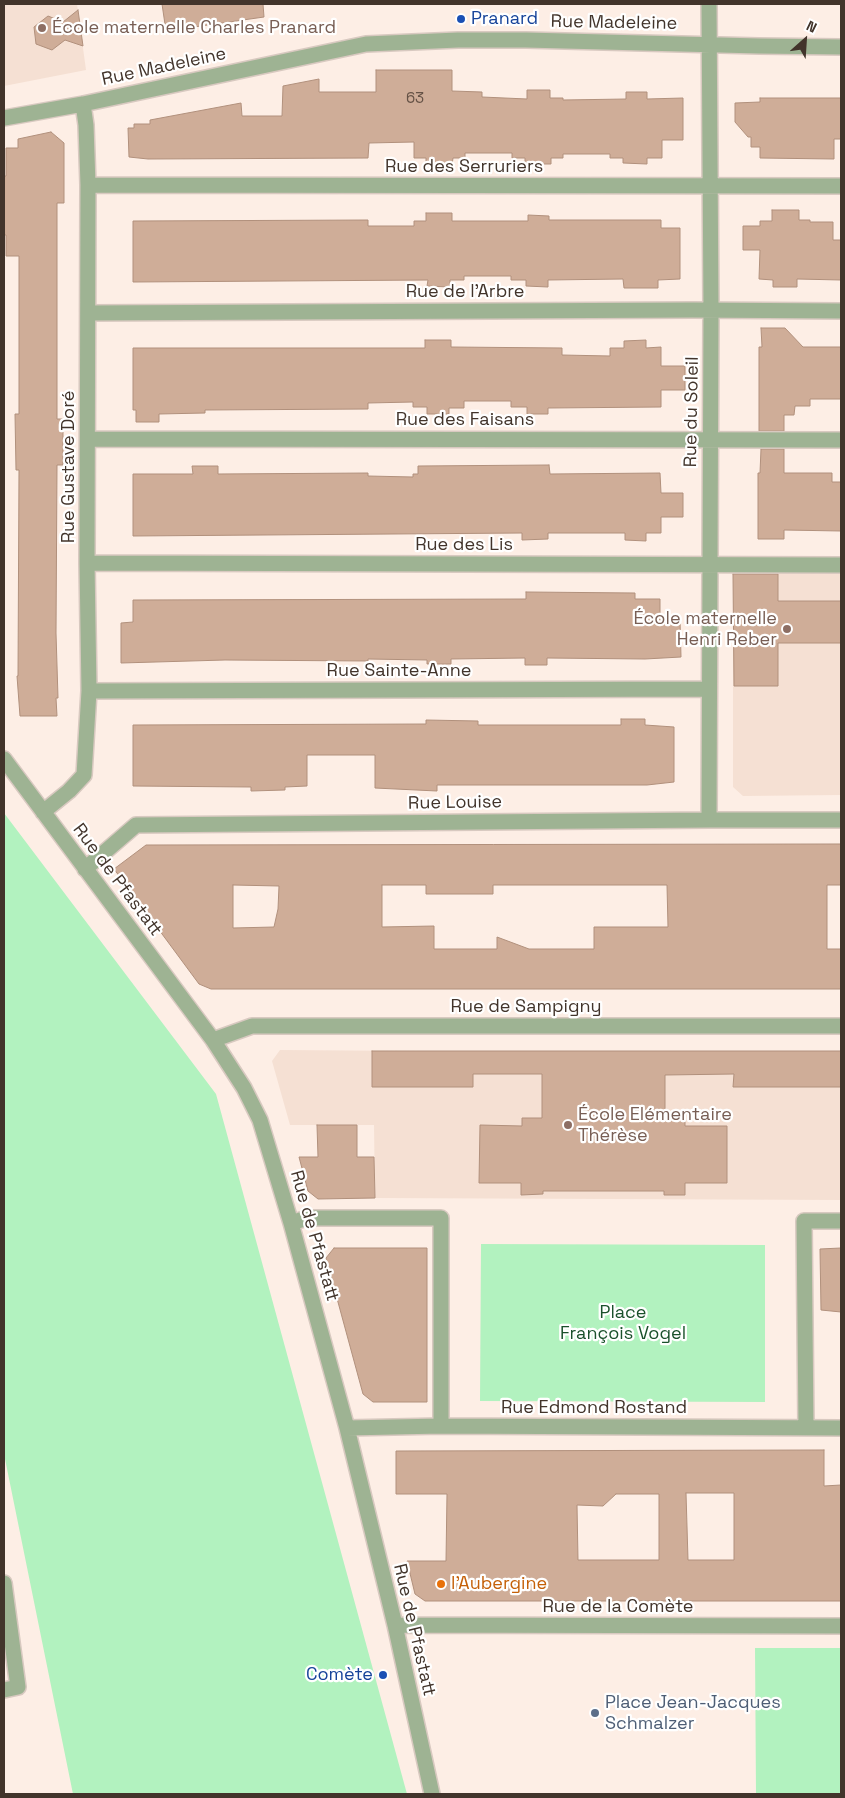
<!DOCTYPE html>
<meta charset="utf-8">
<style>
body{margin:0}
#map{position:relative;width:845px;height:1798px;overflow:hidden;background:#fdeee5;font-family:"Space Grotesk",sans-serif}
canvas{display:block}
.frame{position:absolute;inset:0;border:5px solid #42342b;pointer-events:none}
.north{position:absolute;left:780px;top:15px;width:50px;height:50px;-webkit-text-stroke:4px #fff;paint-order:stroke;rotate:26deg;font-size:14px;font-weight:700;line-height:20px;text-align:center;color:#42342b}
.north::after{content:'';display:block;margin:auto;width:18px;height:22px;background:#42342b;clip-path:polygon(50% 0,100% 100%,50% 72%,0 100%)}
</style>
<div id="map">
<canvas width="845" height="1798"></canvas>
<div class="frame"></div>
<div class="north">N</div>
</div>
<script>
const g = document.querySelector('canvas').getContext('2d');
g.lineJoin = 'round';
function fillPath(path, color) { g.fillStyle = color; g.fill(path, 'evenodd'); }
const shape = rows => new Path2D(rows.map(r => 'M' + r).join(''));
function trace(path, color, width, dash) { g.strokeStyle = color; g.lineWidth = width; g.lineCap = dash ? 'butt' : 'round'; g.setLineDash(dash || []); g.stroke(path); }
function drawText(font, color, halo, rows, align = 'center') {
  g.font = font + ' "Space Grotesk",sans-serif'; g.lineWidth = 4.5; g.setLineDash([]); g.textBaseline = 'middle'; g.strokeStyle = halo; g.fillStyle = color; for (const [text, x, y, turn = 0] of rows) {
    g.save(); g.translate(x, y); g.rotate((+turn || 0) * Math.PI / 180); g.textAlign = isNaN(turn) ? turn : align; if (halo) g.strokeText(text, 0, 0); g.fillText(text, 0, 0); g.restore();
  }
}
const education = shape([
 [4,4,77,4,86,70,4,86],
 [733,572,841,572,841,795,743,796,733,787],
 [280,1050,556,1052,841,1051,841,1200,375,1198,374,1125,290,1125,272,1061]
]);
const green = shape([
 [4,813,216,1094,407,1794,73,1794,4,1454],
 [481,1244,765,1245,765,1402,480,1401],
 [755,1648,841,1648,841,1794,756,1794]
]);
const building = shape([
 [162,4,263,4,264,17,166,31,162,4],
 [78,10,83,46,65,40,52,50,36,44,34,27,48,16,63,22,78,10],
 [376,70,452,70,452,91,482,92,482,97,527,99,527,90,550,90,550,98,563,98,563,100,626,99,626,92,647,92,647,99,683,98,683,140,662,140,662,158,647,158,647,164,623,163,623,158,610,158,610,154,563,154,563,158,551,158,551,164,525,164,525,158,512,158,512,153,465,153,465,158,453,158,452,165,426,165,426,158,414,158,414,142,369,143,368,158,148,159,129,157,128,128,134,128,134,124,150,124,150,120,241,103,242,116,282,116,283,86,319,79,319,92,376,92,376,70],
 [760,98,841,98,841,139,834,139,834,159,760,158,760,147,751,147,751,137,748,137,735,122,735,103,760,102,760,98],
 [51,132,64,143,64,203,57,203,57,419,63,419,63,465,57,465,56,633,58,698,56,698,57,716,20,716,17,676,18,676,19,470,16,470,15,414,19,414,19,256,6,256,6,235,4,235,4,176,6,176,6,148,18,148,18,139,51,132],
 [772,210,799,210,799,220,810,220,810,222,833,222,833,240,841,240,841,280,797,279,797,287,773,287,773,280,759,279,760,250,743,250,743,226,760,226,760,221,772,221,772,210],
 [426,213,452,213,452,221,528,221,528,215,549,216,549,220,661,220,661,228,680,228,680,279,658,280,658,288,624,288,623,279,548,280,548,287,526,286,526,280,511,280,511,276,464,276,464,280,450,280,450,287,427,286,428,280,133,282,133,221,368,220,368,226,414,226,414,221,426,221,426,213],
 [761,328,785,328,803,347,841,347,841,399,810,399,810,406,795,406,794,415,784,415,784,431,759,431,759,347,762,347,761,328],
 [425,340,451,340,451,347,562,348,562,355,610,356,610,348,624,348,624,341,646,340,646,348,661,347,661,366,685,366,685,390,661,390,661,407,548,408,548,414,527,414,527,407,511,407,511,401,464,401,464,408,449,408,449,414,427,414,427,407,413,407,413,402,368,403,368,409,205,410,205,413,159,414,159,422,136,422,136,410,133,410,133,348,425,348,425,340],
 [761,449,784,449,784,473,832,473,832,482,841,482,841,531,784,530,784,539,758,539,758,473,760,473,761,449],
 [549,465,550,474,660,473,661,493,683,493,683,517,661,517,661,533,646,533,646,541,625,540,625,533,548,533,548,539,522,540,522,533,133,536,133,474,193,474,192,466,218,466,218,474,368,473,368,476,413,477,413,474,418,474,418,466,549,465],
 [733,574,778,574,778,601,841,601,841,643,778,643,778,686,734,686,733,574],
 [526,592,635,593,635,599,660,599,660,620,680,620,681,657,645,659,547,658,547,665,525,665,525,658,451,659,451,664,427,664,427,660,368,659,368,661,225,660,121,663,121,623,133,622,133,600,526,599,526,592],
 [621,719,645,719,645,725,674,727,674,782,647,785,437,785,437,791,375,788,375,755,307,755,307,786,285,787,285,790,251,791,251,787,133,786,133,725,426,724,426,720,478,721,478,725,621,725,621,719],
 [841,844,841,885,827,885,827,949,841,949,841,989,211,989,199,984,114,869,146,845,841,844],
 [233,885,279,886,278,909,274,927,233,928,233,885],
 [382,885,426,885,426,894,493,894,493,885,667,885,668,927,594,927,594,949,529,949,497,937,497,949,434,949,434,926,382,927,382,885],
 [372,1051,841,1051,841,1087,733,1087,734,1074,665,1075,665,1118,685,1118,685,1126,727,1126,727,1183,685,1183,685,1195,664,1195,664,1191,543,1191,543,1194,521,1195,521,1183,479,1183,480,1125,522,1126,522,1118,542,1118,542,1074,473,1074,473,1087,372,1087,372,1051],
 [317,1125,357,1125,357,1157,374,1157,375,1198,318,1199,308,1191,299,1157,318,1157,317,1125],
 [334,1248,427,1248,427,1402,373,1402,363,1394,326,1258,334,1248],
 [841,1248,841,1312,821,1310,820,1249,841,1248],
 [824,1450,824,1486,841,1485,841,1601,425,1601,415,1594,407,1561,446,1561,447,1494,396,1494,396,1451,824,1450],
 [686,1493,734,1493,734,1560,688,1560,686,1493],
 [616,1494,659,1494,659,1560,578,1560,577,1505,603,1506,616,1494]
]);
const minor = shape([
 [4,118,83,104,366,44,458,40,526,40,759,46,841,47],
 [88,185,841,186],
 [88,313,692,310,841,311],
 [88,439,841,440],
 [87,563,841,565],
 [89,691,709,689],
 [4,759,213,1040,244,1088,260,1120,291,1223,347,1428,395,1625,432,1794],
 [43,812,69,791,84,775,89,691,87,563,88,185,86,125,83,104],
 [709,820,711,310,709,4],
 [85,869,136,825,709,820,841,820],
 [213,1040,252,1026,841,1026],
 [291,1223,307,1218,441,1218,441,1426],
 [347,1428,441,1426,841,1428],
 [806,1428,804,1221,841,1221],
 [4,1583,18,1687,4,1690],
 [395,1625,841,1626]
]);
const markers = [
 [461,19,5,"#1a4fb4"],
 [42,28,5,"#8d6e63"],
 [787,629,5,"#8d6e63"],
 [568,1125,5,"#8d6e63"],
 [441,1584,5,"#e8710a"],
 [383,1675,5,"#1a4fb4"],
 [595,1713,5,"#5c6f8a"]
];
const numberNames = [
 ["63",415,99]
];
const transitNames = [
 ["Pranard",471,19],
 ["Comète",373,1675,"right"]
];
const streetNames = [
 ["Rue Madeleine",614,23,1],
 ["Rue Madeleine",164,67,-12],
 ["Rue des Serruriers",464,167],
 ["Rue de l'Arbre",465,292],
 ["Rue du Soleil",692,412,-89],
 ["Rue des Faisans",465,420],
 ["Rue Gustave Doré",69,467,-90],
 ["Rue des Lis",464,545],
 ["Rue Sainte-Anne",399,671],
 ["Rue Louise",455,803,-1],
 ["Rue de Pfastatt",117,880,53],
 ["Rue de Sampigny",526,1007],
 ["Rue de Pfastatt",314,1236,74],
 ["Rue Edmond Rostand",594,1408],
 ["Rue de la Comète",618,1607],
 ["Rue de Pfastatt",414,1630,77]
];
const educationNames = [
 ["École maternelle Charles Pranard",52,28],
 ["École maternelle",777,619,"right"],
 ["Henri Reber",777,640,"right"],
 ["École Elémentaire",578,1115],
 ["Thérèse",578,1136]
];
const parkNames = [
 ["Place",623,1313],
 ["François Vogel",623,1334]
];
const foodNames = [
 ["l’Aubergine",451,1584]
];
const serviceNames = [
 ["Place Jean-Jacques",605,1703],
 ["Schmalzer",605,1724]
];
fillPath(education, '#f5e0d3');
fillPath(green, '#b2f2bf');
fillPath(building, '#cfad98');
trace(building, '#b1907c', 1);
trace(minor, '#d8c9c0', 18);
trace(minor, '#9eb393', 15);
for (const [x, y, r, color] of markers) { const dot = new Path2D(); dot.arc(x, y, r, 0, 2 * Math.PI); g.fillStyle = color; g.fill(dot); trace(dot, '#fff', 2); }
drawText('15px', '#655246', null, numberNames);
drawText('18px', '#164399', '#fff', transitNames, 'left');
drawText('18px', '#42342b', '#fff', streetNames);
drawText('18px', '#785e54', '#fff', educationNames, 'left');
drawText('18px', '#1a512b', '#fff', parkNames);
drawText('18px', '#c56008', '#fff', foodNames, 'left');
drawText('18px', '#4e5e75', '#fff', serviceNames, 'left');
</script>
